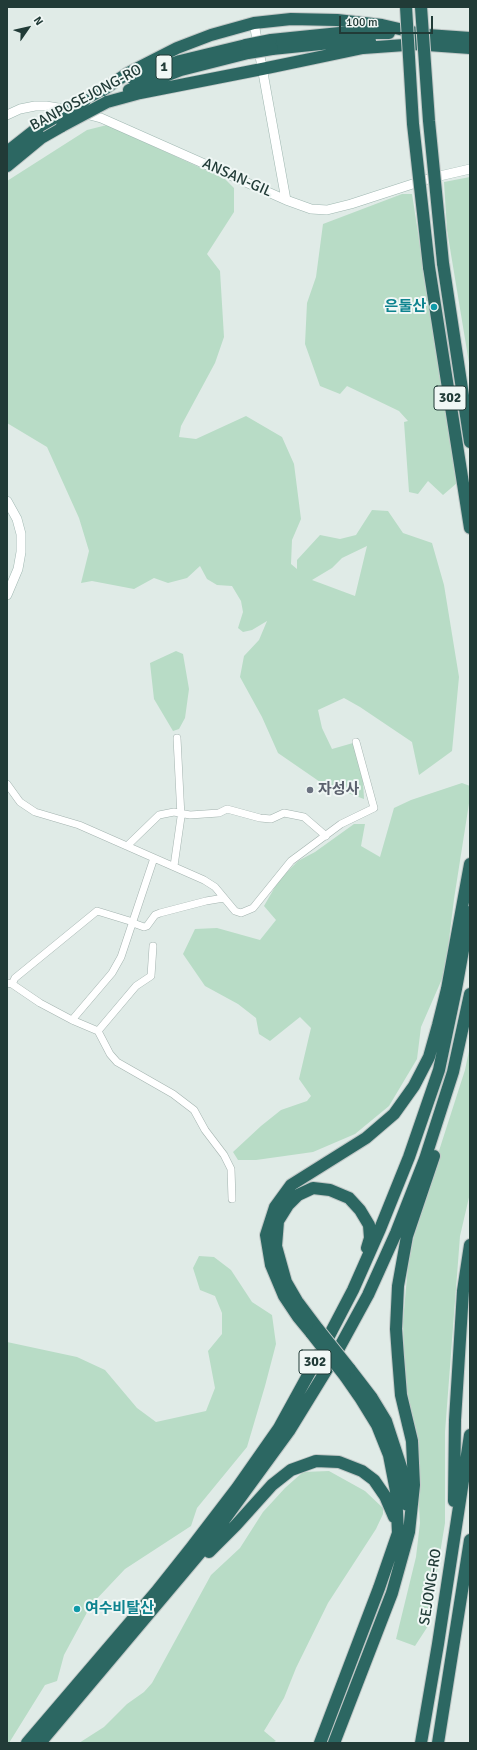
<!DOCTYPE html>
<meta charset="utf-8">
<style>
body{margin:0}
#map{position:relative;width:477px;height:1750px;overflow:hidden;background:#e0ebe7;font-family:Signika,sans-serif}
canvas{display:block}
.frame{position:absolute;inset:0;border:8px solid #213b37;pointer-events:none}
.north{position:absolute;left:8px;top:8px;width:40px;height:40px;-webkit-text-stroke:3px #f0f7f5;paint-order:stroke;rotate:56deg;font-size:11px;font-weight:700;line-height:16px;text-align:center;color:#213b37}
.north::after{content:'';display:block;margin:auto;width:14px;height:18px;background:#213b37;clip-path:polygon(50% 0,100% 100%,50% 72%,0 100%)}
.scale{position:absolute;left:339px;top:16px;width:94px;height:18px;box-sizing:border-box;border:2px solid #213b37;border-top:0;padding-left:5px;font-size:12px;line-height:14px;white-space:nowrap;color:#213b37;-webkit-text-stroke:3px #f0f7f5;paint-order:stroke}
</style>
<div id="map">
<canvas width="477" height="1750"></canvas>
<div class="frame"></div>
<div class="north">N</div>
<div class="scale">100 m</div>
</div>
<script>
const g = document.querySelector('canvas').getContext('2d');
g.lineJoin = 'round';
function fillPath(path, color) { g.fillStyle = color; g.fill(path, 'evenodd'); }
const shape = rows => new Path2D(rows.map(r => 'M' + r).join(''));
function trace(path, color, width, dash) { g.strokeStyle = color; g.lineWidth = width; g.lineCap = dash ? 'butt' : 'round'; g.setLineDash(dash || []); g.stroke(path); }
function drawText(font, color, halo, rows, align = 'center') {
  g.font = font + ' Signika,"Noto Sans KR",sans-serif'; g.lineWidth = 4; g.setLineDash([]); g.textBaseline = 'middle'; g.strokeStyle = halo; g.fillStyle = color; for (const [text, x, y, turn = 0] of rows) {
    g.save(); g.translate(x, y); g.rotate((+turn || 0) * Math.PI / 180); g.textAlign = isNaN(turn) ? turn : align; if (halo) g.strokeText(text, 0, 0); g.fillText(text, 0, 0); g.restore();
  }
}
const green = shape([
 [107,125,225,179,234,188,234,212,207,254,220,271,224,337,215,363,181,426,179,437,196,439,246,416,282,437,294,464,301,519,292,540,291,564,297,569,297,560,320,535,340,539,356,535,372,510,388,511,403,533,432,543,444,585,459,677,452,751,419,775,412,742,360,707,344,698,318,710,322,728,332,749,353,743,363,781,364,799,323,784,278,753,262,717,240,677,244,656,259,640,267,621,252,630,243,632,238,628,243,612,241,601,232,586,217,585,207,579,200,566,187,578,168,583,154,578,134,589,92,581,81,583,89,551,79,518,47,447,7,423,7,181,87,130],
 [367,546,355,596,312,580,332,568,342,558],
 [470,177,470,369,447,230,444,182],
 [402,194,412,194,451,444,457,483,443,495,428,481,418,494,409,492,404,422,408,421,399,411,347,386,340,394,320,386,305,344,307,303,316,277,323,224],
 [176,651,183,654,189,689,185,718,179,729,173,731,154,699,150,663],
 [462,783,470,786,470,797,454,899,445,972,421,1027,417,1059,389,1106,355,1134,313,1152,256,1160,238,1160,233,1152,261,1126,281,1110,307,1101,311,1096,299,1079,311,1028,300,1017,270,1041,259,1034,256,1018,238,1004,205,986,183,954,195,929,217,928,260,940,276,920,264,906,279,880,298,861,315,852,354,824,365,824,361,846,380,857,394,808,411,800],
 [470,1046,470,1193,460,1236,445,1432,445,1523,428,1626,415,1646,396,1639,416,1557,420,1523,415,1438,404,1375,403,1321,408,1266,418,1216,465,1070],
 [199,1256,214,1257,231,1270,252,1302,272,1315,276,1344,265,1386,247,1447,197,1508,191,1526,125,1569,91,1605,64,1655,57,1681,45,1685,9,1743,7,1743,7,1342,77,1357,105,1370,137,1408,156,1422,206,1411,215,1388,208,1351,222,1334,222,1313,215,1296,200,1290,193,1268],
 [329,1471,365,1491,383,1508,383,1514,376,1529,328,1603,296,1668,284,1698,264,1731,276,1741,272,1743,79,1743,104,1727,127,1704,144,1692,152,1683,211,1575,240,1548,263,1512,285,1488,303,1472]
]);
const street = shape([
 [7,784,20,802,35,812,79,825,204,880,215,887,235,911,241,913,253,908,291,861,341,824,374,808,356,742],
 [127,846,159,815,174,812,190,815,219,813,227,809,260,818,271,819,284,813,304,817,326,836],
 [174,866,181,817,177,738],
 [133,923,144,927,147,926,155,915,160,913,206,901,224,898],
 [7,983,12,984,40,1003,72,1020,98,1031,110,1054,117,1062,173,1094,194,1110,205,1130,224,1155,231,1169,232,1199],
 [12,984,15,978,97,911,133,922],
 [72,1020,112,973,121,957,154,858],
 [98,1031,136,986,151,976,153,946]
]);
const secondary = shape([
 [254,23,286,200],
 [82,113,101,118,286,200,311,209,327,210,351,204,431,178,470,169],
 [7,115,20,109,35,106,46,106,70,110],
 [7,501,17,519,21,534,21,552,18,569,7,595]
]);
const highway = shape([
 [413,34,470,38],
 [271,40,340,33,389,33],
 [414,44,470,48],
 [272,49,340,42,370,41],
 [132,78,180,61,246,45],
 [129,90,181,70,248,53],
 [94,96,128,73,177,48,211,35,254,23,291,19,337,20,382,25,421,34],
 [107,102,140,93,262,69,363,48,419,44],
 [7,152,40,126],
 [7,166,41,138,62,126],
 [443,263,470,442],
 [429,267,470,528],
 [318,1329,297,1301,286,1282,276,1246,278,1221,288,1205,298,1195,313,1188,330,1190,349,1198,360,1210,369,1225,370,1238,367,1248],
 [312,1334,298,1317,284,1296,271,1265,266,1235,275,1207,291,1185,366,1138,394,1114,414,1086,429,1057,438,1025,447,989,470,864],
 [349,1368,372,1398,386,1421,401,1467,407,1505],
 [454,1501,455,1420,463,1291,470,1245],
 [209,1552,236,1525,272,1485,291,1470,316,1461,339,1462,362,1471,374,1480,385,1496,394,1517],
 [27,1743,156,1592,191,1548,237,1488,279,1428,318,1357,353,1290,380,1229,409,1157,439,1070,456,989,470,912],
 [40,1743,200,1553,289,1431,332,1361,368,1295,396,1233,425,1159,453,1072,470,994],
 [320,1743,379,1588,398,1533,396,1491,389,1455,377,1425,361,1399,345,1376],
 [334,1743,392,1593,409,1532,414,1485,412,1441,401,1395,398,1357,396,1329,398,1286,407,1236,434,1156],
 [421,1743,438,1644,470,1435],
 [438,1743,470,1540]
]);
const highwayBridge = shape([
 [406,7,413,124,429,267],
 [421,7,429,121,443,263],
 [246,45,271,40],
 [248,53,272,49],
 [40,126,85,100],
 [62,126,107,102],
 [318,1329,349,1368],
 [312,1334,345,1376]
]);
const markers = [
 [434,307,4,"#0f9aa8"],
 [310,790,4,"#6b7280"],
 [77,1609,4,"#0f9aa8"]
];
const shields = [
 [164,67,16],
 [450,398,32],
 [315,1362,32]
];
const shieldNames = [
 ["1",164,67],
 ["302",450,398],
 ["302",315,1362]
];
const streetNames = [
 ["BANPOSEJONG-RO",86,98,-28],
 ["ANSAN-GIL",237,178,24],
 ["SEJONG-RO",431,1587,-81]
];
const cultureNames = [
 ["은둘산",426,307],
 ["여수비탈산",85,1609,"left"]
];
const worshipNames = [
 ["자성사",318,790]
];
fillPath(green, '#b8dcc6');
trace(street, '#a3b3af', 8);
trace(secondary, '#9fb7b1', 10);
trace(highway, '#c1c8c7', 14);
trace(street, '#fff', 7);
trace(secondary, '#fff', 9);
trace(highway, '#2c6762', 12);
trace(highwayBridge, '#c1c8c7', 14, []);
trace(highwayBridge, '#2c6762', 12);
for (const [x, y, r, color] of markers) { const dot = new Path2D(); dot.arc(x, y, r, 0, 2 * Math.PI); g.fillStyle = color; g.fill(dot); trace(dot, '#f0f7f5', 1.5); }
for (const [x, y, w] of shields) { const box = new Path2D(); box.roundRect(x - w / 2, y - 12, w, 24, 3); g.fillStyle = '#f0f7f5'; g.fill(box); trace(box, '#213b37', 1); }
drawText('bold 14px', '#213b37', null, shieldNames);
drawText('15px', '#213b37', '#f0f7f5', streetNames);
drawText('bold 15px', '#0d838f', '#f0f7f5', cultureNames, 'right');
drawText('bold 15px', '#5b616d', '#f0f7f5', worshipNames, 'left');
</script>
